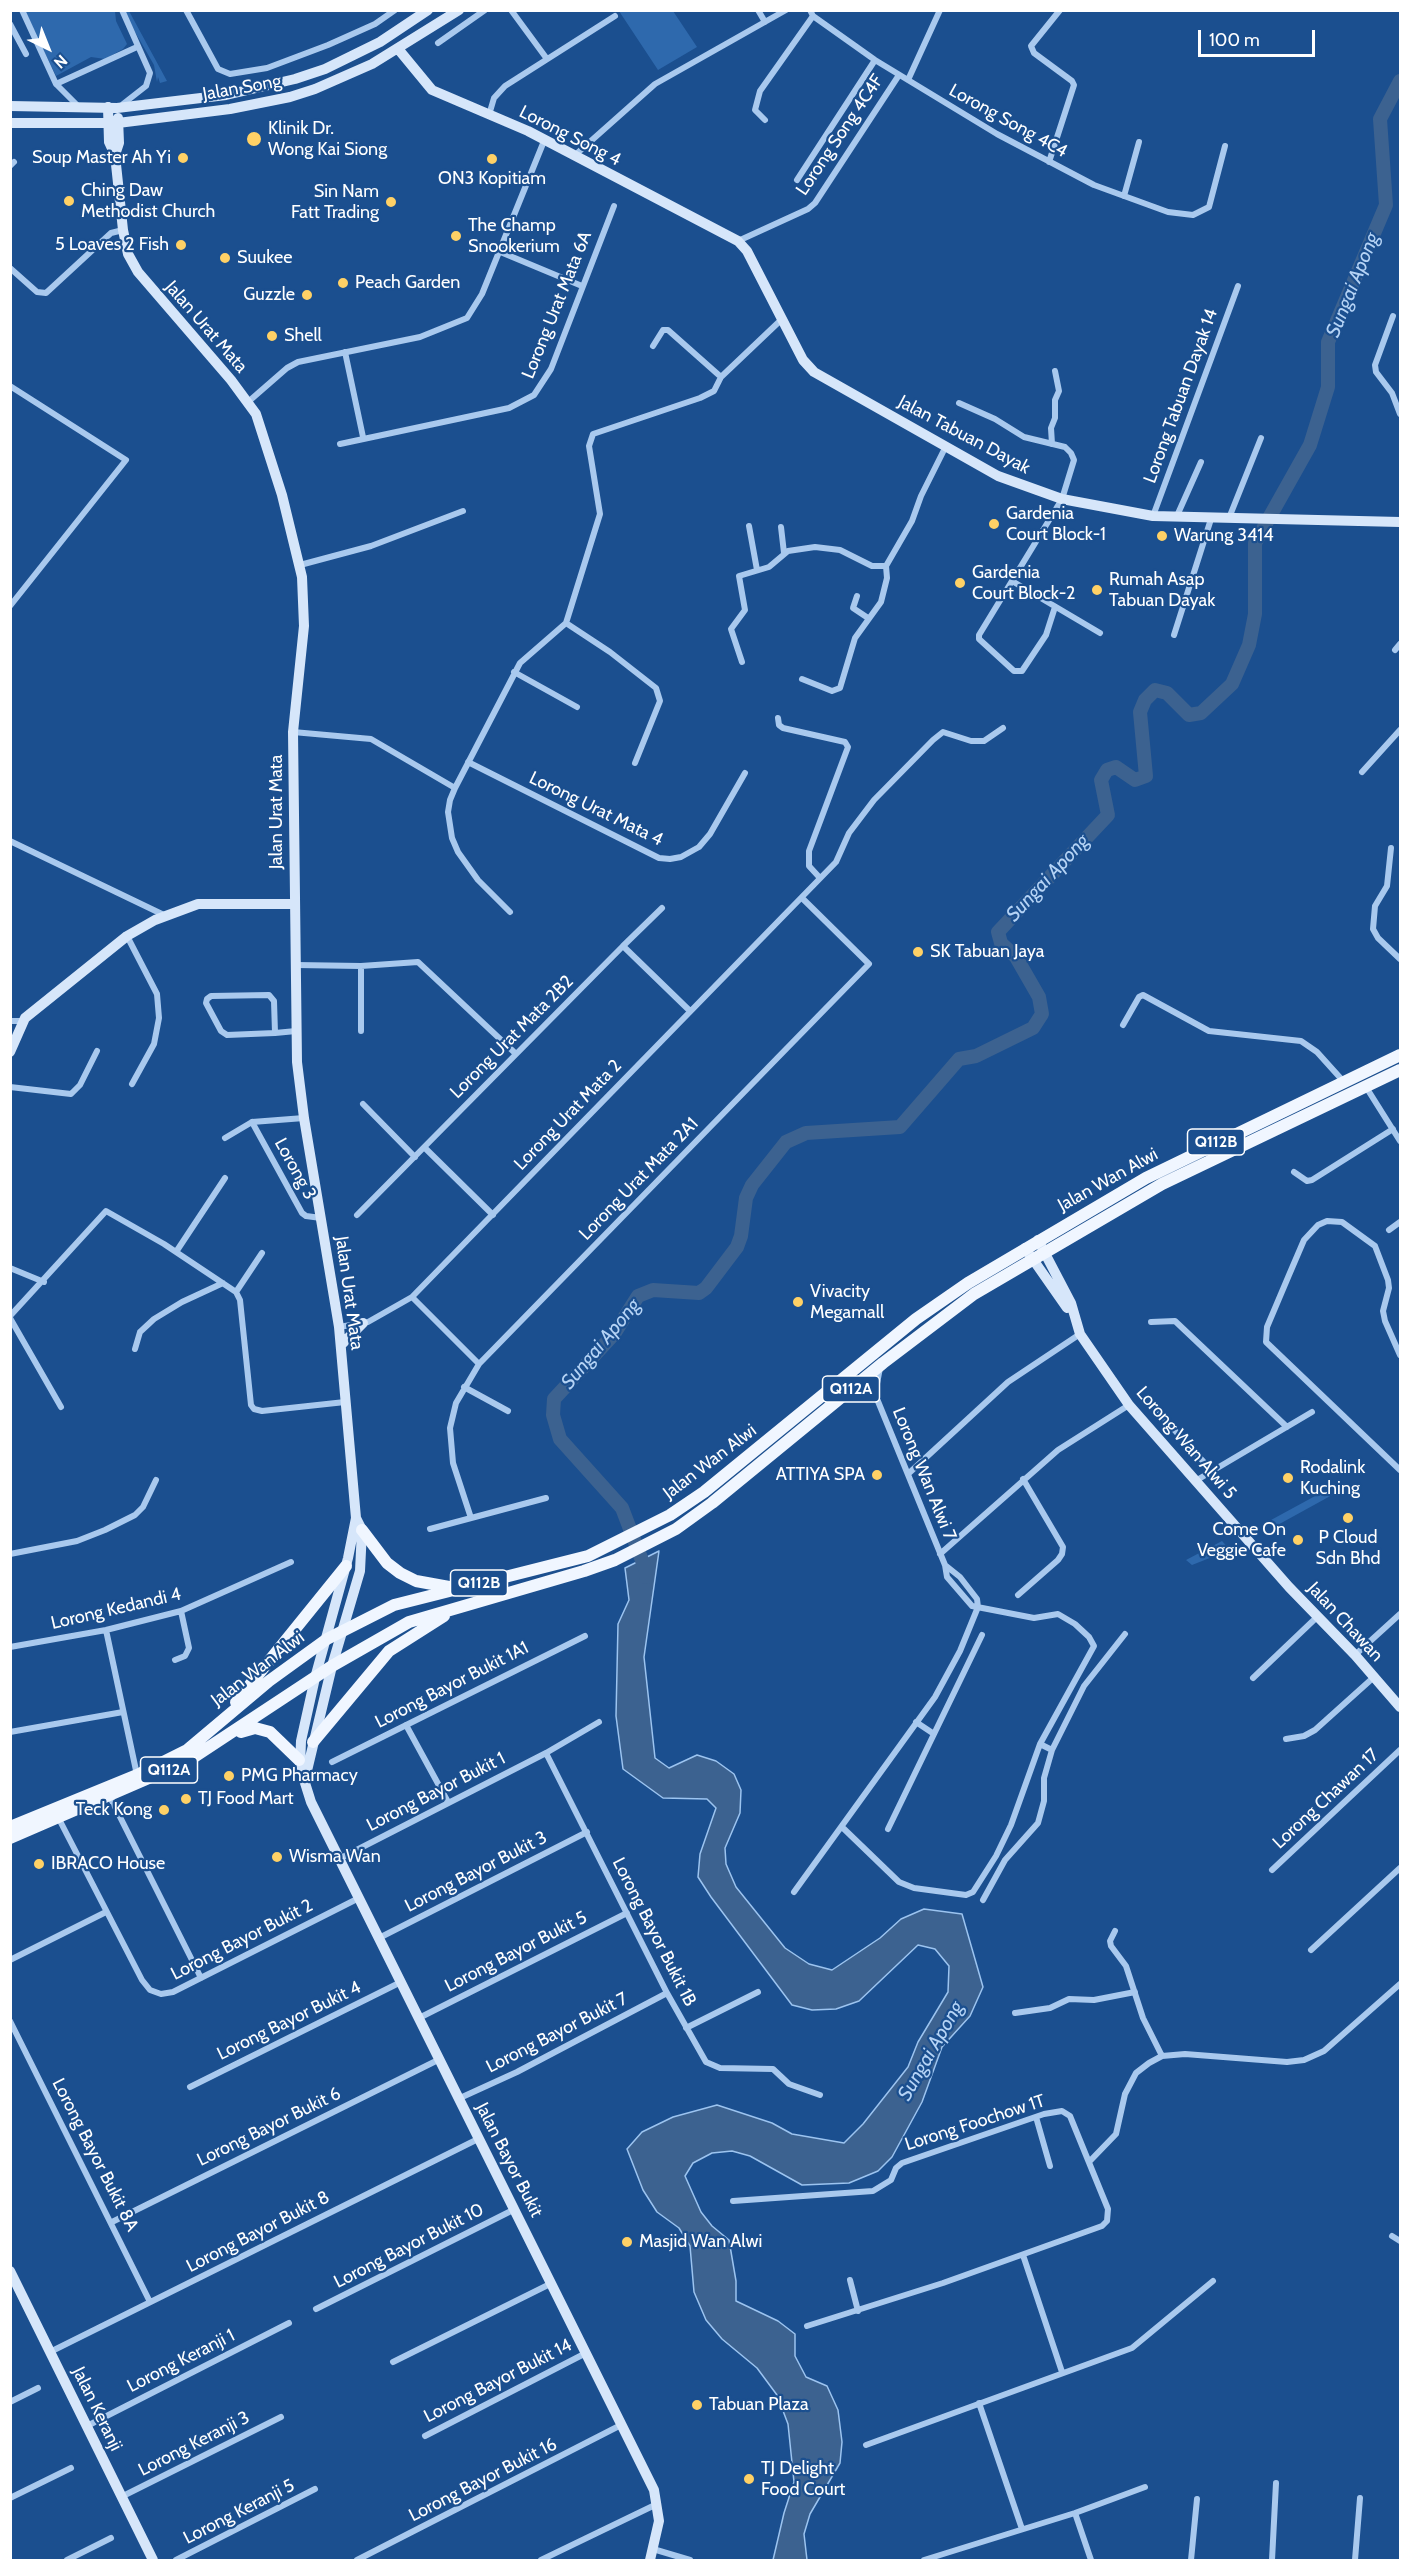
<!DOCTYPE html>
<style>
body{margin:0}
#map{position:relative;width:1411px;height:2571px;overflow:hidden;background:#1b4f8f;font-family:Cabin,sans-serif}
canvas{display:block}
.frame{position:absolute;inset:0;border:12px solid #fff;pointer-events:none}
.north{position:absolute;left:18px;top:18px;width:60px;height:60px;-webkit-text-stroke:4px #1b4f8f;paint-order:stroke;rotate:137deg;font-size:16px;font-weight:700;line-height:24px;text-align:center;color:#fff}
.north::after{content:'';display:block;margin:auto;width:21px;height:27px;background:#fff;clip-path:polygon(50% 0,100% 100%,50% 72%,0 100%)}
.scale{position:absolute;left:1198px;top:30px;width:117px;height:27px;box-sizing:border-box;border:3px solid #fff;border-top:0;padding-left:8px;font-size:18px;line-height:21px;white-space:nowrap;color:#fff;-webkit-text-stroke:4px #1b4f8f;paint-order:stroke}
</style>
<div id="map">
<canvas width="1411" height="2571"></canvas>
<div class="frame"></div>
<div class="north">N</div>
<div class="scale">100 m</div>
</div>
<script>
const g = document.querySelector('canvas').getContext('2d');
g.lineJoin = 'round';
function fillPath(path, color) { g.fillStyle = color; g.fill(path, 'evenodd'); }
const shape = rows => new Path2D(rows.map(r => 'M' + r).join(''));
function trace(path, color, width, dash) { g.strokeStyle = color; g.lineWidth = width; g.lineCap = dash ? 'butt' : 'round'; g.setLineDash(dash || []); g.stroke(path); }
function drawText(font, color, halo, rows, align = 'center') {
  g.font = font + ' Cabin,sans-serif'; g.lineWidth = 4.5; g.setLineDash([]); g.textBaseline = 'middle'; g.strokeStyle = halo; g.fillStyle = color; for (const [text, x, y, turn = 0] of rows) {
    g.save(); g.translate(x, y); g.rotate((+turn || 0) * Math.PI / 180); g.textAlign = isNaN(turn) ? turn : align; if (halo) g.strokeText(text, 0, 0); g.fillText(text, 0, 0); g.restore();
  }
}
const green = shape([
 [25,11,115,11,116,21,127,44,123,49,105,59,91,57,56,76],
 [123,11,129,11,167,81,160,83,158,77,157,82,154,65],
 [619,11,673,11,697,47,658,70],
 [1328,1489,1334,1494,1274,1527,1271,1520],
 [1222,1541,1230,1550,1192,1565,1186,1560]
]);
const water = shape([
 [659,1551,644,1657,655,1758,669,1768,697,1755,716,1761,734,1774,741,1790,740,1813,725,1848,726,1864,736,1887,785,1948,809,1964,832,1970,880,1938,901,1919,924,1909,962,1914,983,1987,970,2016,942,2047,922,2102,892,2157,878,2171,849,2183,802,2185,750,2156,732,2151,712,2153,693,2163,685,2176,701,2212,712,2226,729,2240,736,2281,736,2301,778,2321,795,2334,795,2356,806,2377,827,2386,838,2410,842,2442,840,2463,810,2514,804,2534,807,2560,773,2560,784,2513,794,2482,788,2424,777,2395,757,2368,722,2339,706,2320,694,2292,690,2246,679,2228,657,2212,643,2190,627,2149,642,2132,673,2117,717,2105,772,2123,792,2134,844,2143,863,2124,908,2067,918,2042,948,1992,949,1966,935,1949,918,1945,859,2001,836,2009,812,2010,792,2005,711,1897,698,1877,700,1854,716,1808,707,1799,663,1798,623,1769,616,1716,618,1624,629,1600,625,1568,659,1551]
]);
const river = shape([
 [646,1577,646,1571,622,1508,560,1439,553,1415,554,1399,614,1334,638,1296,653,1290,699,1293,706,1288,737,1247,741,1236,746,1198,752,1185,786,1142,806,1133,900,1127,959,1059,976,1056,1033,1028,1042,1014,1039,997,1016,957,1001,943,998,932,1108,815,1101,780,1107,770,1116,767,1135,780,1146,776,1140,712,1145,700,1155,690,1167,693,1189,715,1201,713,1232,684,1249,645,1255,614,1255,543,1310,445,1328,387,1328,342,1386,205,1380,119,1400,81]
]);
const street = shape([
 [22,10,56,84,79,107],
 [122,10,150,73,146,86,123,104],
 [186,10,218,69,230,74,267,68,328,45,375,24,395,10],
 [511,10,547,59],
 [758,10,765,22],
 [810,10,813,16,875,60,997,134,1094,185,1168,212,1193,215,1209,207,1225,146],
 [10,24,26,54],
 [438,43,485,10],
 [908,80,940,10],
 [56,84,137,47],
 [489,115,494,98,505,86,615,16],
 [765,120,755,110,760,91,813,16],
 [574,156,655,84,786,10],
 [1049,162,1074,85,1072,81,1034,53,1031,46,1060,10],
 [10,166,14,162],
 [797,180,875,60],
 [1124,196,1139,142],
 [738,241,808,209,815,203,899,75],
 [498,251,582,286],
 [10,268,37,292,46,293,111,233,123,230],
 [1393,316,1375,365,1376,372,1392,393,1400,414],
 [653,346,663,330,668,330,721,377,782,319],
 [345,352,363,437],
 [10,386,126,460,10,606],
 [248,402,287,368,298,362,420,337,467,318,482,294,544,141],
 [959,403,995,419,1024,437,1065,447,1071,453,1074,460,1062,499,979,635,979,639,1014,671,1022,671,1046,635,1055,607],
 [340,444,509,408,534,395,551,369,614,206],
 [1052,444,1051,428,1055,418,1055,400,1059,391,1055,371],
 [1153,516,1238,286],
 [1176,518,1201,462],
 [1229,518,1261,438],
 [749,526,757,570],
 [781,527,784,553],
 [300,565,371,546,463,511],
 [1012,581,1100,633],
 [857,596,853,608,868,618],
 [566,623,610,652,656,688,660,701,635,763],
 [1174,635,1211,519],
 [1395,650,1400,644],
 [742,662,731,629,745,610,739,576,769,567,788,551,815,547,840,550,872,566,886,566,912,521,921,496,946,446],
 [514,672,577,707],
 [802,679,832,691,840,688,855,638,881,602,887,578,886,566],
 [778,718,779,725,783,728,845,742,848,747,809,851,809,866,820,878],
 [293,732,371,739,455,788,520,663,566,623,600,514,589,446,593,434,700,398,714,391,721,377],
 [468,762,659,858,670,859,681,857,699,847,710,834,745,773],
 [1362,772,1400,730],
 [455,788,450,800,448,812,452,838,458,852,478,880,510,912],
 [10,841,164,915],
 [1391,848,1387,886,1375,906,1373,929,1378,938,1400,959],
 [127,936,157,994,159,1018,154,1044,132,1084],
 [623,946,662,908],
 [296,965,361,966,418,962,515,1053],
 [10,1021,22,1021],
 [1123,1025,1139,997,1143,995,1209,1031,1301,1041,1317,1052,1344,1082],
 [361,1031,361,966],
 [275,1033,274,1001,269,995,211,996,207,999,206,1003,221,1031,227,1035,275,1033,296,1031],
 [10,1087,71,1094,80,1085,97,1051],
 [1366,1087,1400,1141],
 [363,1104,415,1157],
 [252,1122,302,1213,306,1216,321,1218],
 [225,1138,252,1122,304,1118],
 [425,1148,493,1215],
 [1294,1172,1307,1181,1312,1180,1393,1129],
 [357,1215,623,946,690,1011],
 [1389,1230,1400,1222],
 [176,1252,225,1178],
 [10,1268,44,1282],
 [236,1292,262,1253],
 [412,1297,479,1364],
 [10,1316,106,1211,164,1244,236,1292,240,1300,251,1405,254,1409,262,1411,345,1402],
 [10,1318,61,1407],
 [1151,1322,1175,1321,1287,1427],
 [339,1327,368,1322,412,1297,836,862,849,833,874,800,933,740,943,732,971,741,984,741,1003,728],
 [135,1349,140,1332,154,1319,182,1302,223,1283],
 [1400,1355,1385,1321,1383,1311,1389,1288,1388,1280,1375,1246,1342,1222,1327,1221,1318,1225,1304,1240,1289,1275,1267,1327,1266,1342,1400,1470],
 [464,1387,508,1411],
 [852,1390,875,1394],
 [1157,1411,1212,1471],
 [908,1474,1008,1382,1080,1334],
 [1197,1480,1312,1412],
 [471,1518,453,1463,450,1428,456,1403,479,1364,869,964,802,898],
 [430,1529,546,1498],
 [10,1554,77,1541,105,1530,135,1515,143,1507,156,1480],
 [940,1554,1058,1450,1129,1405],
 [1018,1595,1058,1560,1062,1554,1063,1547,1023,1479],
 [106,1630,137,1775],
 [10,1647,106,1630,181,1611,291,1562],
 [1355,1655,1400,1614],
 [175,1660,185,1656,189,1648,181,1611],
 [1253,1678,1317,1617],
 [916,1722,934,1734,982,1635],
 [406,1725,448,1802],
 [10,1732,123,1712],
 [1286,1739,1304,1736,1315,1730,1374,1677],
 [1040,1744,1052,1750,1084,1686,1125,1634],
 [546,1753,667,1993,706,2062,720,2068,773,2069,789,2084,820,2095],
 [332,1762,585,1636],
 [110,1797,201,1978],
 [59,1819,142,1980,150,1990,161,1994,173,1992,359,1898],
 [842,1827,899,1882,914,1888,966,1895,973,1892,996,1856,1011,1825,1040,1744,1094,1646,1089,1637,1075,1624,1058,1614,1034,1618,972,1606,947,1577,945,1565,875,1394,880,1368],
 [888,1829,934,1734],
 [339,1859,546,1753,599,1722],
 [1272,1870,1400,1750],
 [794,1892,935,1697,960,1651,978,1607,977,1599,960,1577,945,1565],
 [983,1900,1005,1860,1038,1823,1044,1801,1044,1778,1052,1750],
 [1115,1931,1110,1941,1111,1946,1126,1966,1143,2018,1162,2056],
 [379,1938,587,1832],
 [1311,1950,1400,1868],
 [10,1960,106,1912],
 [1015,2013,1050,2008,1069,1999,1094,2000,1135,1992],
 [419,2018,627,1913],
 [10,2021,150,2302],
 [686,2028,758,1992],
 [190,2087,401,1982],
 [460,2098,517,2072,667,1993],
 [1036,2117,1050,2166],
 [1089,2162,1116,2134,1125,2094,1136,2073,1149,2063,1162,2056,1185,2054,1287,2062,1304,2060,1324,2051,1400,1984],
 [733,2201,873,2191,891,2180,896,2168,902,2163,1044,2114,1062,2111,1070,2116,1108,2209,1107,2221,1102,2226,943,2283,807,2326],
 [112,2222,440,2059],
 [1392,2236,1400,2241],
 [1023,2255,1062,2372],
 [850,2280,858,2311],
 [316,2309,515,2209],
 [50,2352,480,2138],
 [393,2362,552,2283],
 [10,2402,38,2388],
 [979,2403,1022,2529],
 [87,2426,289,2323],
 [425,2436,586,2353],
 [866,2445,1132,2348,1213,2281],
 [121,2497,281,2417],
 [10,2498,71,2468],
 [1075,2513,1091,2560],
 [653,2549,690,2560],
 [67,2560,111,2538],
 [176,2560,315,2489],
 [357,2560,621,2425],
 [541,2560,657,2504],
 [924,2560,1075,2513,1145,2487],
 [1191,2560,1197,2499],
 [1272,2560,1276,2483],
 [1355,2560,1360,2498]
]);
const secondary = shape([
 [399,50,432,90,528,131,738,241,747,251,803,360,814,372,998,476,1062,499,1153,516,1400,522],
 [10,106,117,108,226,95,295,79,325,69,380,42,428,10],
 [108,107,109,142,115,155,123,230,128,254,138,272,231,380,256,414,282,495,302,577,304,626,293,732,297,1062,304,1118,339,1327,356,1518,362,1530,360,1571,332,1666,305,1779],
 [10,123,118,123,230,109,290,97,315,89,372,64,459,10],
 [115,155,119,143,118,118],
 [10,1052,25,1018,127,936,155,920,198,904,295,904],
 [1038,1240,1071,1303,1080,1334,1129,1405,1289,1587,1355,1655,1400,1707],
 [1025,1248,1067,1308],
 [341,1345,363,1323],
 [356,1518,348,1558,315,1678,301,1741,300,1767,311,1802,654,2490,659,2521,650,2560],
 [10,2271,153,2560]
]);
const primary = shape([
 [362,1530,387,1563,400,1573,416,1581,449,1587],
 [236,1702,346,1566],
 [241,1732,255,1728,270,1732,299,1760],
 [313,1742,389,1651,444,1616],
 [10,1827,137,1775,187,1750,269,1681,327,1639,394,1605,588,1556,670,1515,704,1492,916,1319,968,1283,1146,1178,1400,1055],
 [10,1838,188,1761,332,1666,409,1622,584,1571,615,1560,676,1529,712,1503,883,1363,974,1294,1162,1184,1400,1070]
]);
const markers = [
 [254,139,8,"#ffd166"],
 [183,158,6,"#ffd166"],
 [492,159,6,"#ffd166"],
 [69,201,6,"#ffd166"],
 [391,202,6,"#ffd166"],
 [456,236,6,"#ffd166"],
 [181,245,6,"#ffd166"],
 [225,258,6,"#ffd166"],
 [343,283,6,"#ffd166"],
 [307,295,6,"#ffd166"],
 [272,336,6,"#ffd166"],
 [994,524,6,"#ffd166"],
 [1162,536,6,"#ffd166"],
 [960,583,6,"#ffd166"],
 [1097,590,6,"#ffd166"],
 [918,952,6,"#ffd166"],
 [798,1302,6,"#ffd166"],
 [877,1475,6,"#ffd166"],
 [1288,1478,6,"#ffd166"],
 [1348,1518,6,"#ffd166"],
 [1298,1540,6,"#ffd166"],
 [229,1776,6,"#ffd166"],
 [186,1799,6,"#ffd166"],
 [164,1810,6,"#ffd166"],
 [277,1857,6,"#ffd166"],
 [39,1864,6,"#ffd166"],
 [627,2242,6,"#ffd166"],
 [697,2405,6,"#ffd166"],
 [749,2479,6,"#ffd166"]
];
const shields = [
 [1216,1142,57],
 [851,1389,57],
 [479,1583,57],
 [169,1770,57]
];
const shieldNames = [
 ["Q112B",1216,1142],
 ["Q112A",851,1389],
 ["Q112B",479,1583],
 ["Q112A",169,1770]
];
const streetNames = [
 ["Jalan Song",242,88,-10],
 ["Lorong Song 4C4",1008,121,29],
 ["Lorong Song 4C4F",840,135,-56],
 ["Lorong Song 4",570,136,27],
 ["Lorong Urat Mata 6A",557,305,-68],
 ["Jalan Urat Mata",206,327,49],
 ["Lorong Tabuan Dayak 14",1181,396,-70],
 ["Jalan Tabuan Dayak",964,435,28],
 ["Lorong Urat Mata 4",596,809,26],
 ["Jalan Urat Mata",277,812,-90],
 ["Lorong Urat Mata 2B2",512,1037,-45],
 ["Lorong Urat Mata 2",568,1115,-46],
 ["Lorong 3",295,1169,61],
 ["Lorong Urat Mata 2A1",639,1179,-46],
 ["Jalan Wan Alwi",1108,1180,-29],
 ["Jalan Urat Mata",349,1293,82],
 ["Lorong Wan Alwi 5",1186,1443,49],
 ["Jalan Wan Alwi",710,1462,-37],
 ["Lorong Wan Alwi 7",924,1474,68],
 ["Lorong Kedandi 4",116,1609,-13],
 ["Jalan Chawan",1345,1622,47],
 ["Jalan Wan Alwi",258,1669,-37],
 ["Lorong Bayor Bukit 1A1",452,1685,-27],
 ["Lorong Bayor Bukit 1",436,1792,-27],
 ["Lorong Chawan 17",1326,1799,-43],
 ["Lorong Bayor Bukit 3",476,1872,-27],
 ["Lorong Bayor Bukit 1B",654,1932,63],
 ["Lorong Bayor Bukit 2",242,1940,-27],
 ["Lorong Bayor Bukit 5",516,1952,-27],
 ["Lorong Bayor Bukit 4",289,2021,-26],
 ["Lorong Bayor Bukit 7",557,2033,-27],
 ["Lorong Foochow 1T",975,2123,-18],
 ["Lorong Bayor Bukit 6",269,2127,-26],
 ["Lorong Bayor Bukit 8A",95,2155,63],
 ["Jalan Bayor Bukit",509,2160,63],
 ["Lorong Bayor Bukit 8",258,2232,-27],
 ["Lorong Bayor Bukit 10",409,2246,-27],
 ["Lorong Keranji 1",181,2361,-27],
 ["Lorong Bayor Bukit 14",498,2381,-27],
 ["Jalan Keranji",97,2409,64],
 ["Lorong Keranji 3",194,2444,-27],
 ["Lorong Bayor Bukit 16",483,2480,-27],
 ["Lorong Keranji 5",239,2512,-27]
];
const poiNames = [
 ["Klinik Dr.",268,129],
 ["Wong Kai Siong",268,150],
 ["Soup Master Ah Yi",171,158,"right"],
 ["ON3 Kopitiam",492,179,"center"],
 ["Ching Daw",81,191],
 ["Methodist Church",81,212],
 ["Sin Nam",379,192,"right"],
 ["Fatt Trading",379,213,"right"],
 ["The Champ",468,226],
 ["Snookerium",468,247],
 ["5 Loaves 2 Fish",169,245,"right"],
 ["Suukee",237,258],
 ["Peach Garden",355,283],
 ["Guzzle",295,295,"right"],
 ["Shell",284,336],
 ["Gardenia",1006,514],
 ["Court Block-1",1006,535],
 ["Warung 3414",1174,536],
 ["Gardenia",972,573],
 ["Court Block-2",972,594],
 ["Rumah Asap",1109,580],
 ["Tabuan Dayak",1109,601],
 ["SK Tabuan Jaya",930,952],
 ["Vivacity",810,1292],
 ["Megamall",810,1313],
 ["Rodalink",1300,1468],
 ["Kuching",1300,1489],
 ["ATTIYA SPA",865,1475,"right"],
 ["Come On",1286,1530,"right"],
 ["Veggie Cafe",1286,1551,"right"],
 ["P Cloud",1348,1538,"center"],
 ["Sdn Bhd",1348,1559,"center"],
 ["PMG Pharmacy",241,1776],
 ["TJ Food Mart",198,1799],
 ["Teck Kong",152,1810,"right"],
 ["Wisma Wan",289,1857],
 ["IBRACO House",51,1864],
 ["Masjid Wan Alwi",639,2242],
 ["Tabuan Plaza",709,2405],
 ["TJ Delight",761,2469],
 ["Food Court",761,2490]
];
const waterNames = [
 ["Sungai Apong",1353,285,-68],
 ["Sungai Apong",1048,878,-47],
 ["Sungai Apong",601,1344,-50],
 ["Sungai Apong",931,2051,-60]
];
fillPath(green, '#2e69ad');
fillPath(water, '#3c6290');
trace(water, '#9cc4f0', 1.5);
trace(river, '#3c6290', 14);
trace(street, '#a9c9ee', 6);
trace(secondary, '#d6e6fa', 10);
trace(primary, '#f0f6ff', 12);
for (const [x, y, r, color] of markers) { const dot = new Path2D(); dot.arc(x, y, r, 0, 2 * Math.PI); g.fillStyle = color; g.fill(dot); trace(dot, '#1b4f8f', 2); }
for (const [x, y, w] of shields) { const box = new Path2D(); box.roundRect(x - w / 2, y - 13, w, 26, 4.5); g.fillStyle = '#1b4f8f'; g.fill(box); trace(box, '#fff', 1.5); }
drawText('bold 16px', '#fff', null, shieldNames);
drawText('18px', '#fff', '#1b4f8f', streetNames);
drawText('18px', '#fff', '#1b4f8f', poiNames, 'left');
drawText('italic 20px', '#b5d3f5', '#1b4f8f', waterNames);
</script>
